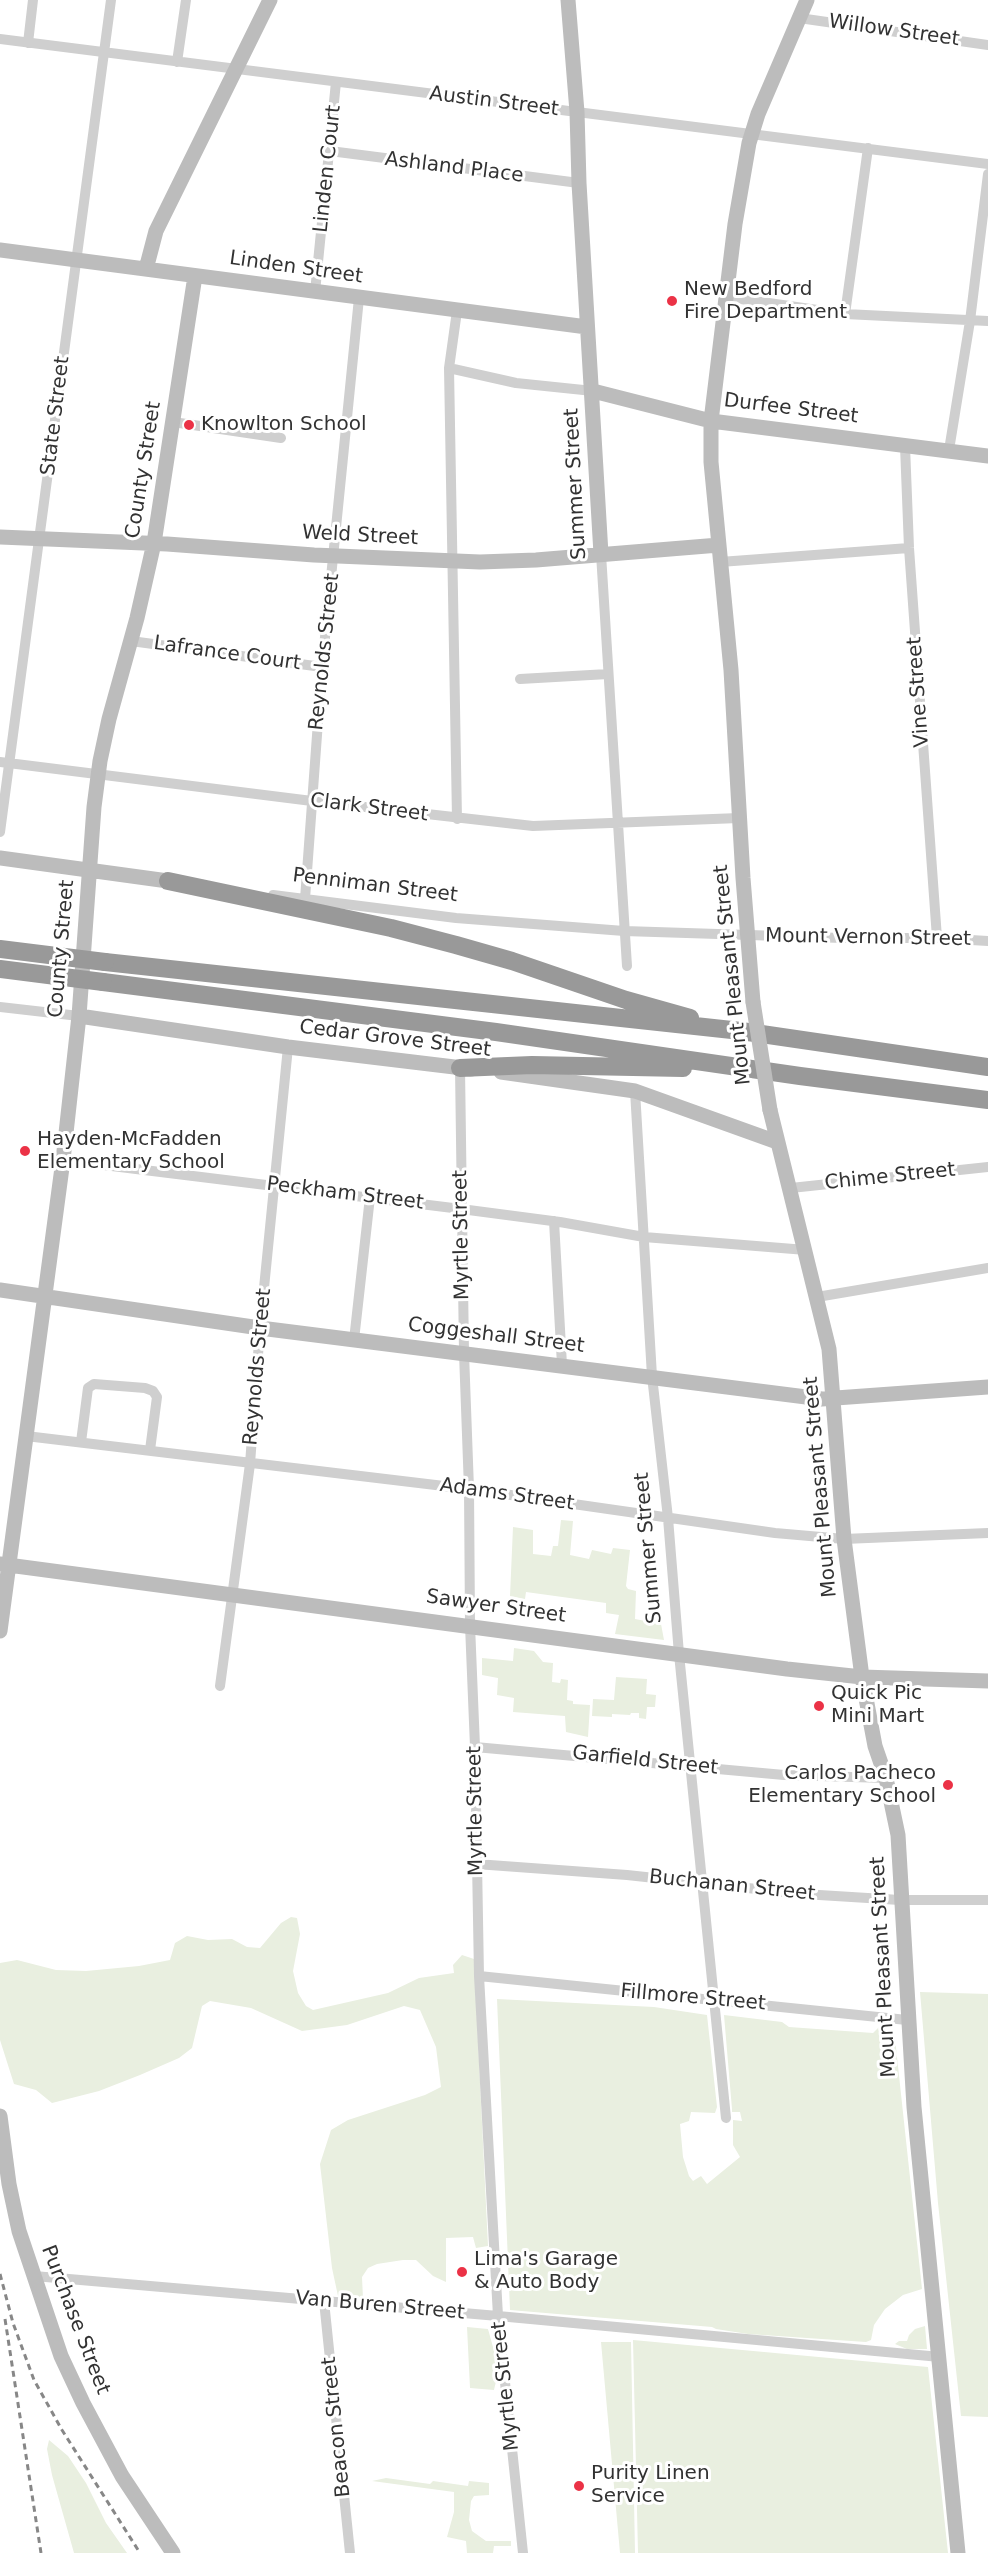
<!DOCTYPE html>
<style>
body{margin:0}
canvas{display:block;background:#fff}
</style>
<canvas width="988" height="2553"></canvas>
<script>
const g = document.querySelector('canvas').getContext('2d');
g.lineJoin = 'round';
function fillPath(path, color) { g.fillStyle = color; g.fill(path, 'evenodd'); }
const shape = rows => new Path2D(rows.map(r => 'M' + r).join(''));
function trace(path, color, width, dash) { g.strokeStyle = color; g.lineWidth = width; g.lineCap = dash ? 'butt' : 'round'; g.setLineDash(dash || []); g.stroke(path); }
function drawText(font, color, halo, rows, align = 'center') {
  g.font = font + ' "DejaVu Sans",sans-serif'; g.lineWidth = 6; g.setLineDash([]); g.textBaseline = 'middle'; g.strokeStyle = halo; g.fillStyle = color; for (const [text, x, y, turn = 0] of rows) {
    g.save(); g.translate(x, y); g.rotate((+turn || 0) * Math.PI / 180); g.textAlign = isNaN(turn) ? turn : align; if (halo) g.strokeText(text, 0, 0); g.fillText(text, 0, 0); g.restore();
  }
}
const green = shape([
 [561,1520,573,1521,570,1555,589,1559,592,1550,611,1554,613,1548,630,1550,626,1586,628,1589,636,1591,635,1619,661,1624,664,1640,615,1634,619,1615,606,1613,606,1603,526,1592,525,1599,510,1596,513,1527,533,1530,533,1554,551,1556,553,1546,558,1546],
 [514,1648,534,1651,543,1662,553,1663,552,1682,560,1683,561,1679,568,1680,567,1700,573,1701,573,1704,590,1705,588,1737,566,1732,565,1716,513,1712,514,1698,497,1695,498,1678,482,1675,482,1658,513,1661],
 [616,1677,647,1679,646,1694,656,1695,655,1707,647,1707,646,1719,639,1718,639,1713,631,1713,630,1715,612,1714,612,1717,592,1716,593,1699,614,1700],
 [291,1917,297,1918,300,1934,293,1971,298,1993,306,2006,313,2010,388,1993,419,1978,454,1973,453,1965,462,1955,474,1959,488,2246,476,2248,473,2237,446,2238,446,2282,433,2276,416,2260,403,2260,377,2264,368,2268,362,2277,363,2299,354,2300,338,2296,332,2268,320,2164,331,2130,348,2120,425,2095,441,2087,436,2047,420,2010,404,2006,347,2025,302,2031,251,2008,210,2001,202,2006,192,2048,179,2058,140,2075,99,2091,52,2103,36,2090,14,2084,0,2040,0,1963,17,1960,56,1970,86,1971,139,1966,170,1960,175,1943,187,1936,208,1940,232,1939,247,1947,260,1948,281,1923],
 [920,1992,988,1994,988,2417,961,2416,938,2203],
 [497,1999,654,2007,707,2015,717,2107,715,2113,691,2112,689,2121,680,2124,683,2157,689,2176,693,2181,701,2176,707,2184,740,2157,733,2145,733,2120,742,2121,740,2112,732,2112,732,2109,724,2015,782,2022,789,2027,873,2033,882,2024,894,2029,922,2289,903,2295,885,2309,874,2325,871,2340,866,2342,748,2334,716,2329,712,2327,510,2310],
 [925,2326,927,2349,907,2349,895,2344,899,2341,907,2341,909,2335,915,2329],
 [467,2327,488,2329,496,2358,497,2377,494,2390,470,2388],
 [633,2340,928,2367,948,2553,638,2553],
 [601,2342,631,2342,635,2553,620,2553],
 [49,2440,68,2456,86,2483,106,2523,127,2553,74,2553,52,2475,47,2449],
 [386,2478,430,2484,433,2481,468,2486,469,2481,489,2483,489,2495,474,2496,471,2501,469,2520,472,2531,486,2541,511,2541,511,2546,494,2546,493,2553,467,2553,466,2541,447,2537,454,2512,454,2492,372,2481]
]);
const street = shape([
 [799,18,988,45],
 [0,39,988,164],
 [28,43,33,0],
 [177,62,186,0],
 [330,151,579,183],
 [315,292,336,82],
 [727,297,845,314,988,321],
 [457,311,449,368,457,819],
 [845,314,868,148],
 [449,368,516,383,593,391],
 [173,422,281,438],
 [905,446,909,548,937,938],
 [949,450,970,321,988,174],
 [601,554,627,966],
 [720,562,909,548],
 [131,641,322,667],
 [520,679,608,674],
 [0,762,312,801,533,826,739,818],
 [0,832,111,0],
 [273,895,456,918,624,931,843,938,937,938,988,941],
 [305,899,322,667,359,298],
 [0,1007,79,1016],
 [460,1068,464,1353,469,1489,470,1625,475,1747,479,1976,498,2316,523,2553],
 [635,1091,652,1376,668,1518,679,1654,726,2118],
 [63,1160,461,1209,560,1222,644,1237,806,1250],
 [791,1188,988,1167],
 [554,1221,562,1365],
 [817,1297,988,1268],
 [354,1340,370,1197],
 [26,1436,469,1489,775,1533,844,1539,988,1533],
 [81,1442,88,1388,94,1384,145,1388,153,1391,157,1397,150,1450],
 [220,1686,250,1464,260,1328,288,1047],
 [475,1747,784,1775,886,1778],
 [476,1864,627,1875,803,1894,900,1900,988,1900],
 [479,1976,907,2020],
 [34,2276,498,2316,940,2357],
 [324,2301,350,2553]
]);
const secondary = shape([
 [568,0,577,112,579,183,601,554],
 [0,250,587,327],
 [146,269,156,231,270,0],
 [593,391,711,421,988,456],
 [0,537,167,544,314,555,480,562,536,560,719,545],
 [0,858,168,881],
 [753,1002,743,878,731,670,711,462,711,421,735,224,749,143,758,114,807,0],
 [79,1016,288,1047,471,1069],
 [501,1072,635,1091,777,1142],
 [770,1110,829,1349,844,1539,862,1677,875,1746,886,1778,898,1835,914,2107,958,2553],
 [0,1290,260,1328,822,1399,988,1387],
 [0,1564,787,1669,862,1677,988,1681],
 [0,1631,63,1160,79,1016,94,807,100,761,109,719,137,618,154,543,195,276],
 [0,2116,9,2184,19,2231,61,2356,83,2403,122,2476,173,2553]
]);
const highway = shape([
 [168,881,391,928,456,945,512,961,626,1000,690,1018],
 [105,962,741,1031,988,1067],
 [103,982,496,1032,800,1076,988,1100],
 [460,1068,532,1065,683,1068]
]);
const rail = shape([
 [0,2274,13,2323,34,2380,62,2430,140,2553],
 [5,2319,41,2553]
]);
const secondaryBridge = shape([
 [753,1002,770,1110]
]);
const highwayBridge = shape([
 [0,949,105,962],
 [0,969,103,982]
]);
const markers = [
 [672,301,6,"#eb3246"],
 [189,425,6,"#eb3246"],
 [25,1151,6,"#eb3246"],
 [819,1706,6,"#eb3246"],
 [948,1785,6,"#eb3246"],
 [462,2272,6,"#eb3246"],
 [579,2486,6,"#eb3246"]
];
const streetNames = [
 ["Willow Street",894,31,8],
 ["Austin Street",494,102,7],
 ["Ashland Place",454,168,7],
 ["Linden Court",328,169,-84],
 ["Linden Street",296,268,8],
 ["Durfee Street",791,409,7],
 ["State Street",56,416,-83],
 ["County Street",144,470,-81],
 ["Summer Street",576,484,-93],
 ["Weld Street",360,536,3],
 ["Reynolds Street",325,652,-84],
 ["Lafrance Court",227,654,8],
 ["Vine Street",919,692,-94],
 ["Clark Street",369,808,7],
 ["Penniman Street",375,886,7],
 ["Mount Vernon Street",868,938,1],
 ["County Street",62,949,-85],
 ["Mount Pleasant Street",733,975,-96],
 ["Cedar Grove Street",395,1039,7],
 ["Chime Street",890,1177,-6],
 ["Peckham Street",345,1194,7],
 ["Myrtle Street",462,1235,-91],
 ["Coggeshall Street",496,1336,7],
 ["Reynolds Street",258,1367,-85],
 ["Mount Pleasant Street",821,1487,-95],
 ["Adams Street",507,1495,8],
 ["Summer Street",649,1548,-95],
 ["Sawyer Street",496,1607,8],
 ["Garfield Street",645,1761,6],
 ["Myrtle Street",476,1811,-91],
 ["Buchanan Street",732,1886,6],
 ["Mount Pleasant Street",884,1967,-93],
 ["Fillmore Street",693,1998,5],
 ["Van Buren Street",380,2306,5],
 ["Purchase Street",75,2320,69],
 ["Myrtle Street",506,2386,-96],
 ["Beacon Street",337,2427,-96]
];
const poiNames = [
 ["New Bedford",684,290],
 ["Fire Department",684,313],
 ["Knowlton School",201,425],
 ["Hayden-McFadden",37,1140],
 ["Elementary School",37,1163],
 ["Quick Pic",831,1694],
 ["Mini Mart",831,1717],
 ["Carlos Pacheco",936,1774,"right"],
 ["Elementary School",936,1797,"right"],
 ["Lima's Garage",474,2260],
 ["& Auto Body",474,2283],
 ["Purity Linen",591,2474],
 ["Service",591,2497]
];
fillPath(green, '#e9efe0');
trace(street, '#cfcfcf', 10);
trace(secondary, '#bcbcbc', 15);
trace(highway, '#999', 18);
trace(rail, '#878787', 3, [6, 4.5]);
trace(secondaryBridge, '#bcbcbc', 15);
trace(highwayBridge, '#999', 18);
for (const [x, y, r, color] of markers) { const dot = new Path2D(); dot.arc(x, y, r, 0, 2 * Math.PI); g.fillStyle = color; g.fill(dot); trace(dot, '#fff', 2); }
drawText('20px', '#323232', '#fff', streetNames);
drawText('20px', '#323232', '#fff', poiNames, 'left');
</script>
